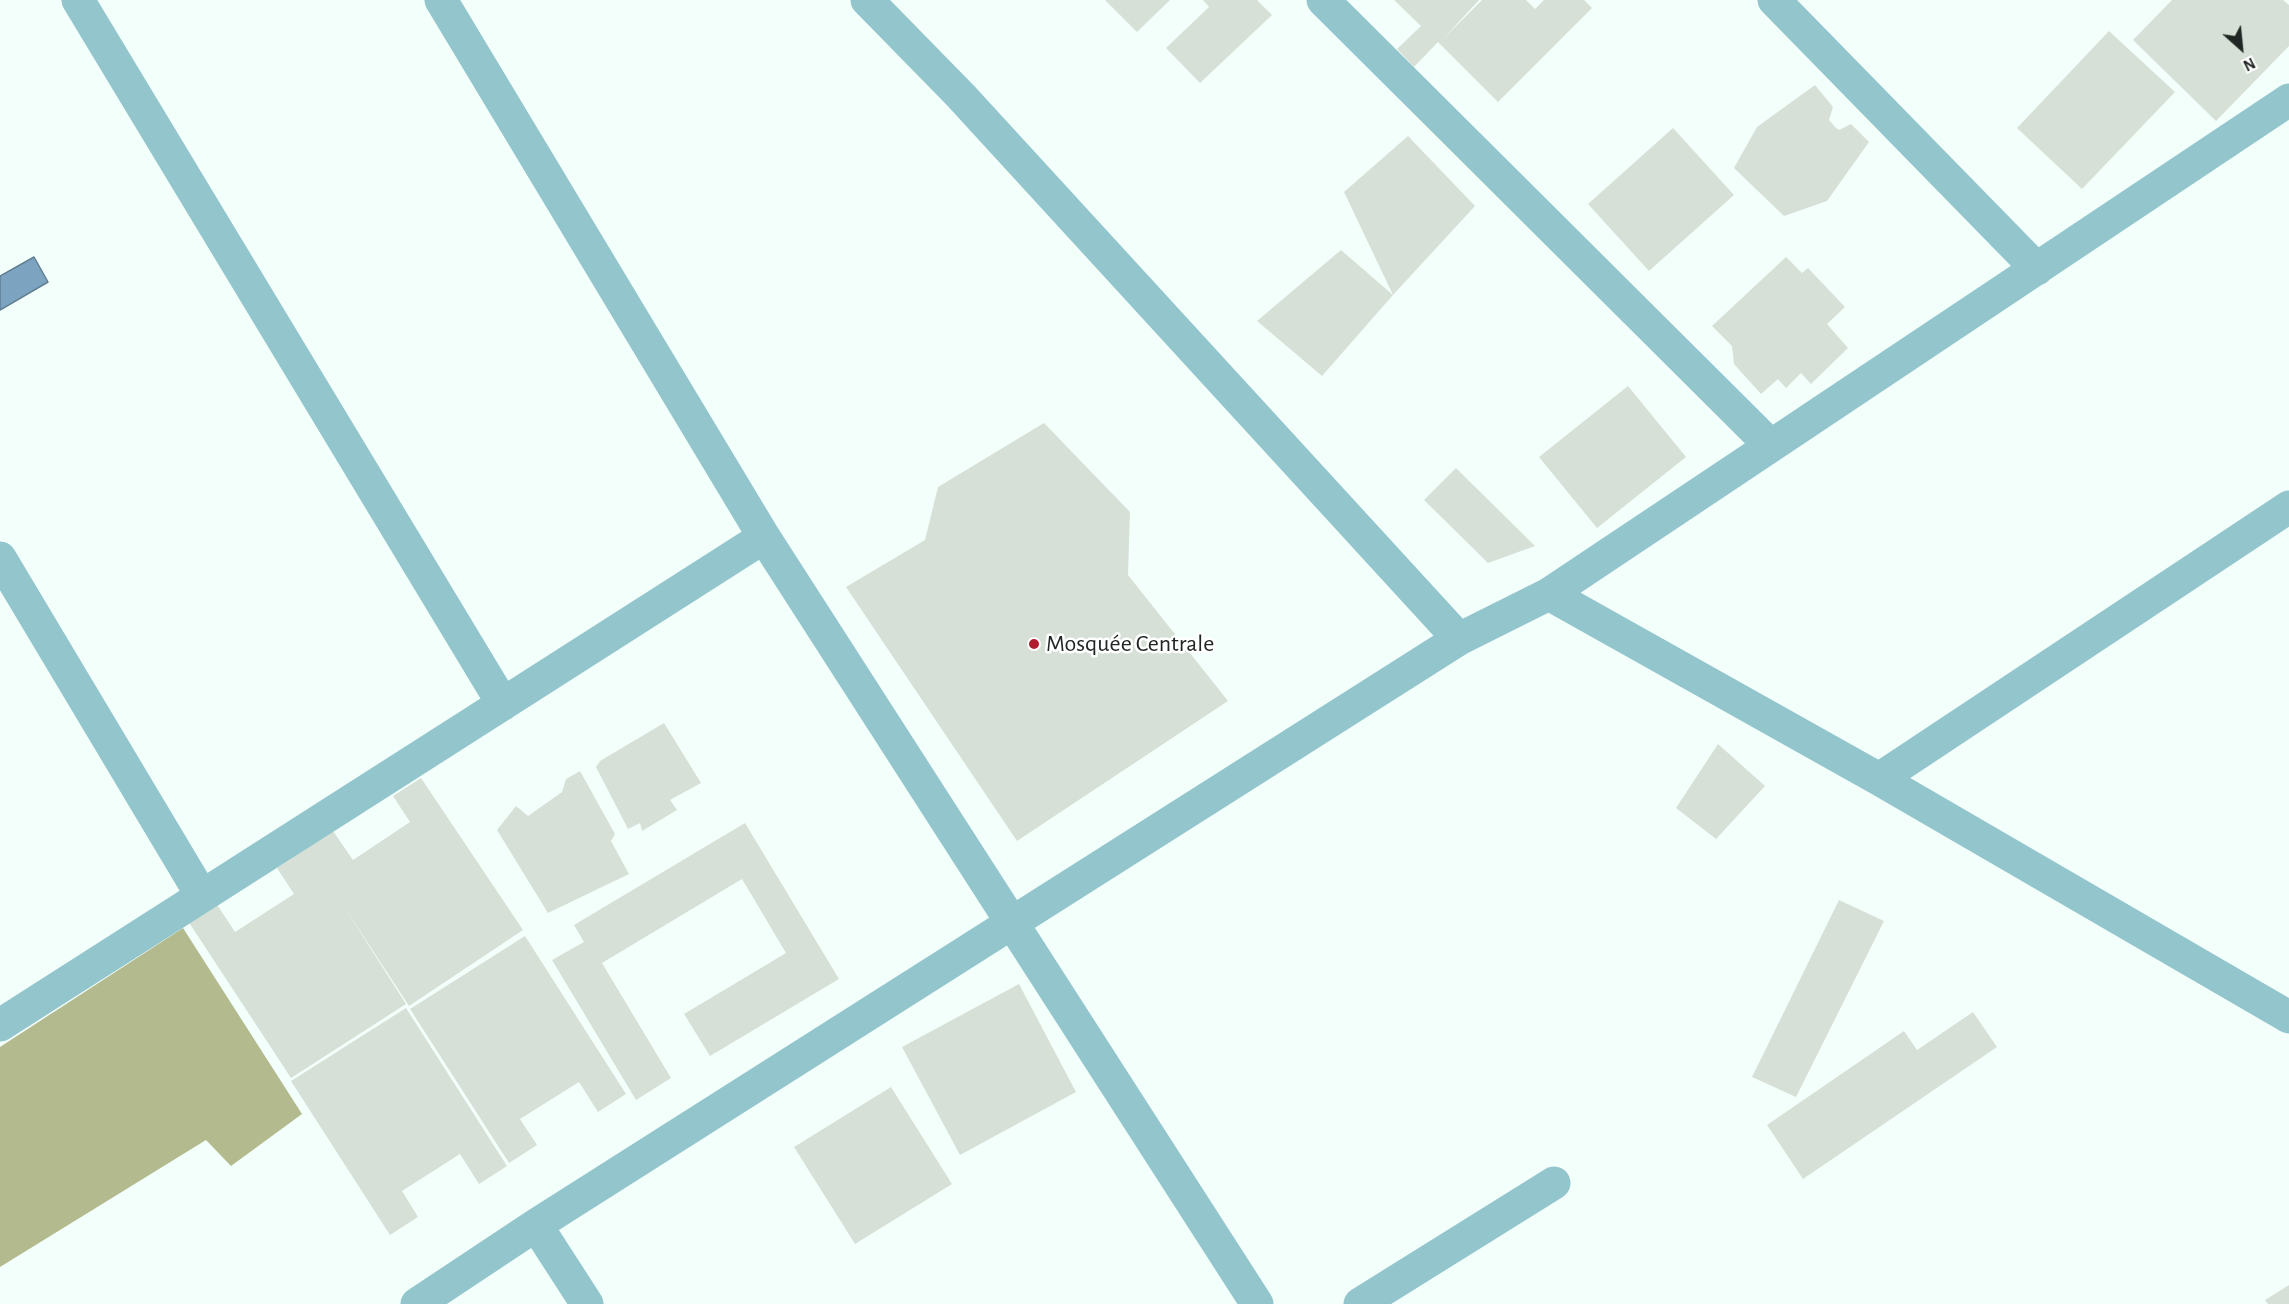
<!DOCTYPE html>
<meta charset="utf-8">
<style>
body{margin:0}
#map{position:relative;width:2289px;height:1304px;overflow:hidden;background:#f3fffb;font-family:"Alegreya Sans",sans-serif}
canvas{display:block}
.north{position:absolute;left:2211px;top:18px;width:60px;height:60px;-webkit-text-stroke:4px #fff;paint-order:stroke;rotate:153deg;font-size:16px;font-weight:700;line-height:24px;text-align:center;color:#202624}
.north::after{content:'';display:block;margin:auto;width:21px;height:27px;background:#202624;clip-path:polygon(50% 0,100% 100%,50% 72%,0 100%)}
</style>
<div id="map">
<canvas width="2289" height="1304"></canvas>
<div class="north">N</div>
</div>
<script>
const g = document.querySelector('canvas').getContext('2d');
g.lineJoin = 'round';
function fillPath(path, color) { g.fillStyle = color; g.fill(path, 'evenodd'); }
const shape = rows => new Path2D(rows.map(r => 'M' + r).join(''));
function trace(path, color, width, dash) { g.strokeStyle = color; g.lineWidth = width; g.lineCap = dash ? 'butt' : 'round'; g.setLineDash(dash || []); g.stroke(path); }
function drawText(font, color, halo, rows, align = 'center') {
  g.font = font + ' "Alegreya Sans",sans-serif'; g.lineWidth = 5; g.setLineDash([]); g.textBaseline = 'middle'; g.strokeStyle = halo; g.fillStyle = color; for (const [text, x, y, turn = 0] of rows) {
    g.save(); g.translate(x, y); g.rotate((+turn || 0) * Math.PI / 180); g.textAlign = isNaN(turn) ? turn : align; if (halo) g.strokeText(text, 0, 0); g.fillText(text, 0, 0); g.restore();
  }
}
const forest = shape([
 [183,928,302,1114,231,1166,206,1140,0,1267,0,1047]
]);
const water = shape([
 [34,257,48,282,0,310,0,276,34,257]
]);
const building = shape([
 [1105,0,1170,0,1137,32],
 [1203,0,1257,0,1272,15,1200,83,1166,48,1209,7],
 [1394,0,1479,0,1443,39,1482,0,1526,0,1535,9,1544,0,1584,0,1592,8,1498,102,1438,42,1414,67,1397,49,1421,26],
 [2172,0,2283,0,2289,5,2289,46,2216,121,2133,40],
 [2109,31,2175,92,2082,189,2017,128],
 [1815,85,1833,107,1829,120,1835,127,1839,130,1851,124,1869,142,1827,201,1784,216,1734,168,1757,127],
 [1673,128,1734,195,1649,271,1588,204],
 [1408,136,1475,206,1393,295,1344,192],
 [1341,250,1393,295,1322,376,1257,321],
 [1786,257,1802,273,1808,268,1845,307,1827,324,1848,348,1811,384,1801,373,1786,388,1778,379,1761,394,1734,364,1732,346,1712,326],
 [1628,386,1686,457,1597,528,1539,457],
 [1044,423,1130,512,1128,575,1228,701,1017,841,846,587,925,540,938,487],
 [1456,468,1535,546,1488,563,1424,500],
 [664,723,701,783,670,800,677,810,642,831,640,823,628,829,596,767,600,761],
 [1718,744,1765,786,1716,839,1676,808],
 [580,771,615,834,611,841,629,874,548,913,497,830,516,806,528,816,562,792,566,779],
 [421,778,523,930,409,1006,341,902,406,1004,291,1078,188,921,216,903,235,932,294,894,277,868,333,831,353,860,410,822,393,796],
 [745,823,839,979,710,1056,684,1014,786,953,742,879,602,963,671,1078,636,1100,552,960,584,942,574,925],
 [1839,900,1884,921,1796,1097,1752,1077],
 [525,936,626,1094,598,1112,579,1082,520,1119,537,1145,509,1163,410,1009],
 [1019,984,1076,1092,960,1155,902,1047],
 [406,1008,507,1166,479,1184,460,1154,402,1191,418,1217,390,1235,291,1081],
 [1973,1012,1997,1047,1803,1179,1767,1125,1904,1031,1917,1050],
 [891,1087,952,1184,855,1244,794,1147],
 [2289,1285,2289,1304,2268,1304,2265,1300]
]);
const minor = shape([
 [78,0,503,704],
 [441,0,764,537,1257,1304],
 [867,0,961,96,1459,639],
 [1323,0,1770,445],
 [1774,0,2037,269],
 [0,558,202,896],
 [1549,594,1879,779,2289,1017],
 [1879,779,2289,507],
 [0,1025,764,537],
 [536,1225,587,1304],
 [417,1304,536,1225,1459,639,1549,594,2289,100],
 [1360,1304,1554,1183]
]);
const markers = [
 [1034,644,6,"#b11e31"]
];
const poiNames = [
 ["Mosquée Centrale",1046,644]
];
fillPath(forest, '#b3ba8e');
fillPath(water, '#7ca4c1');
trace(water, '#607e92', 1.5);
fillPath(building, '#d6e0d6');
trace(minor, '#93c5cd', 33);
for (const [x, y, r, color] of markers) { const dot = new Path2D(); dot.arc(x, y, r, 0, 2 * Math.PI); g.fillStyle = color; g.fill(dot); trace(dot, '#fff', 2); }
drawText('24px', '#202624', '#fff', poiNames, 'left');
</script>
